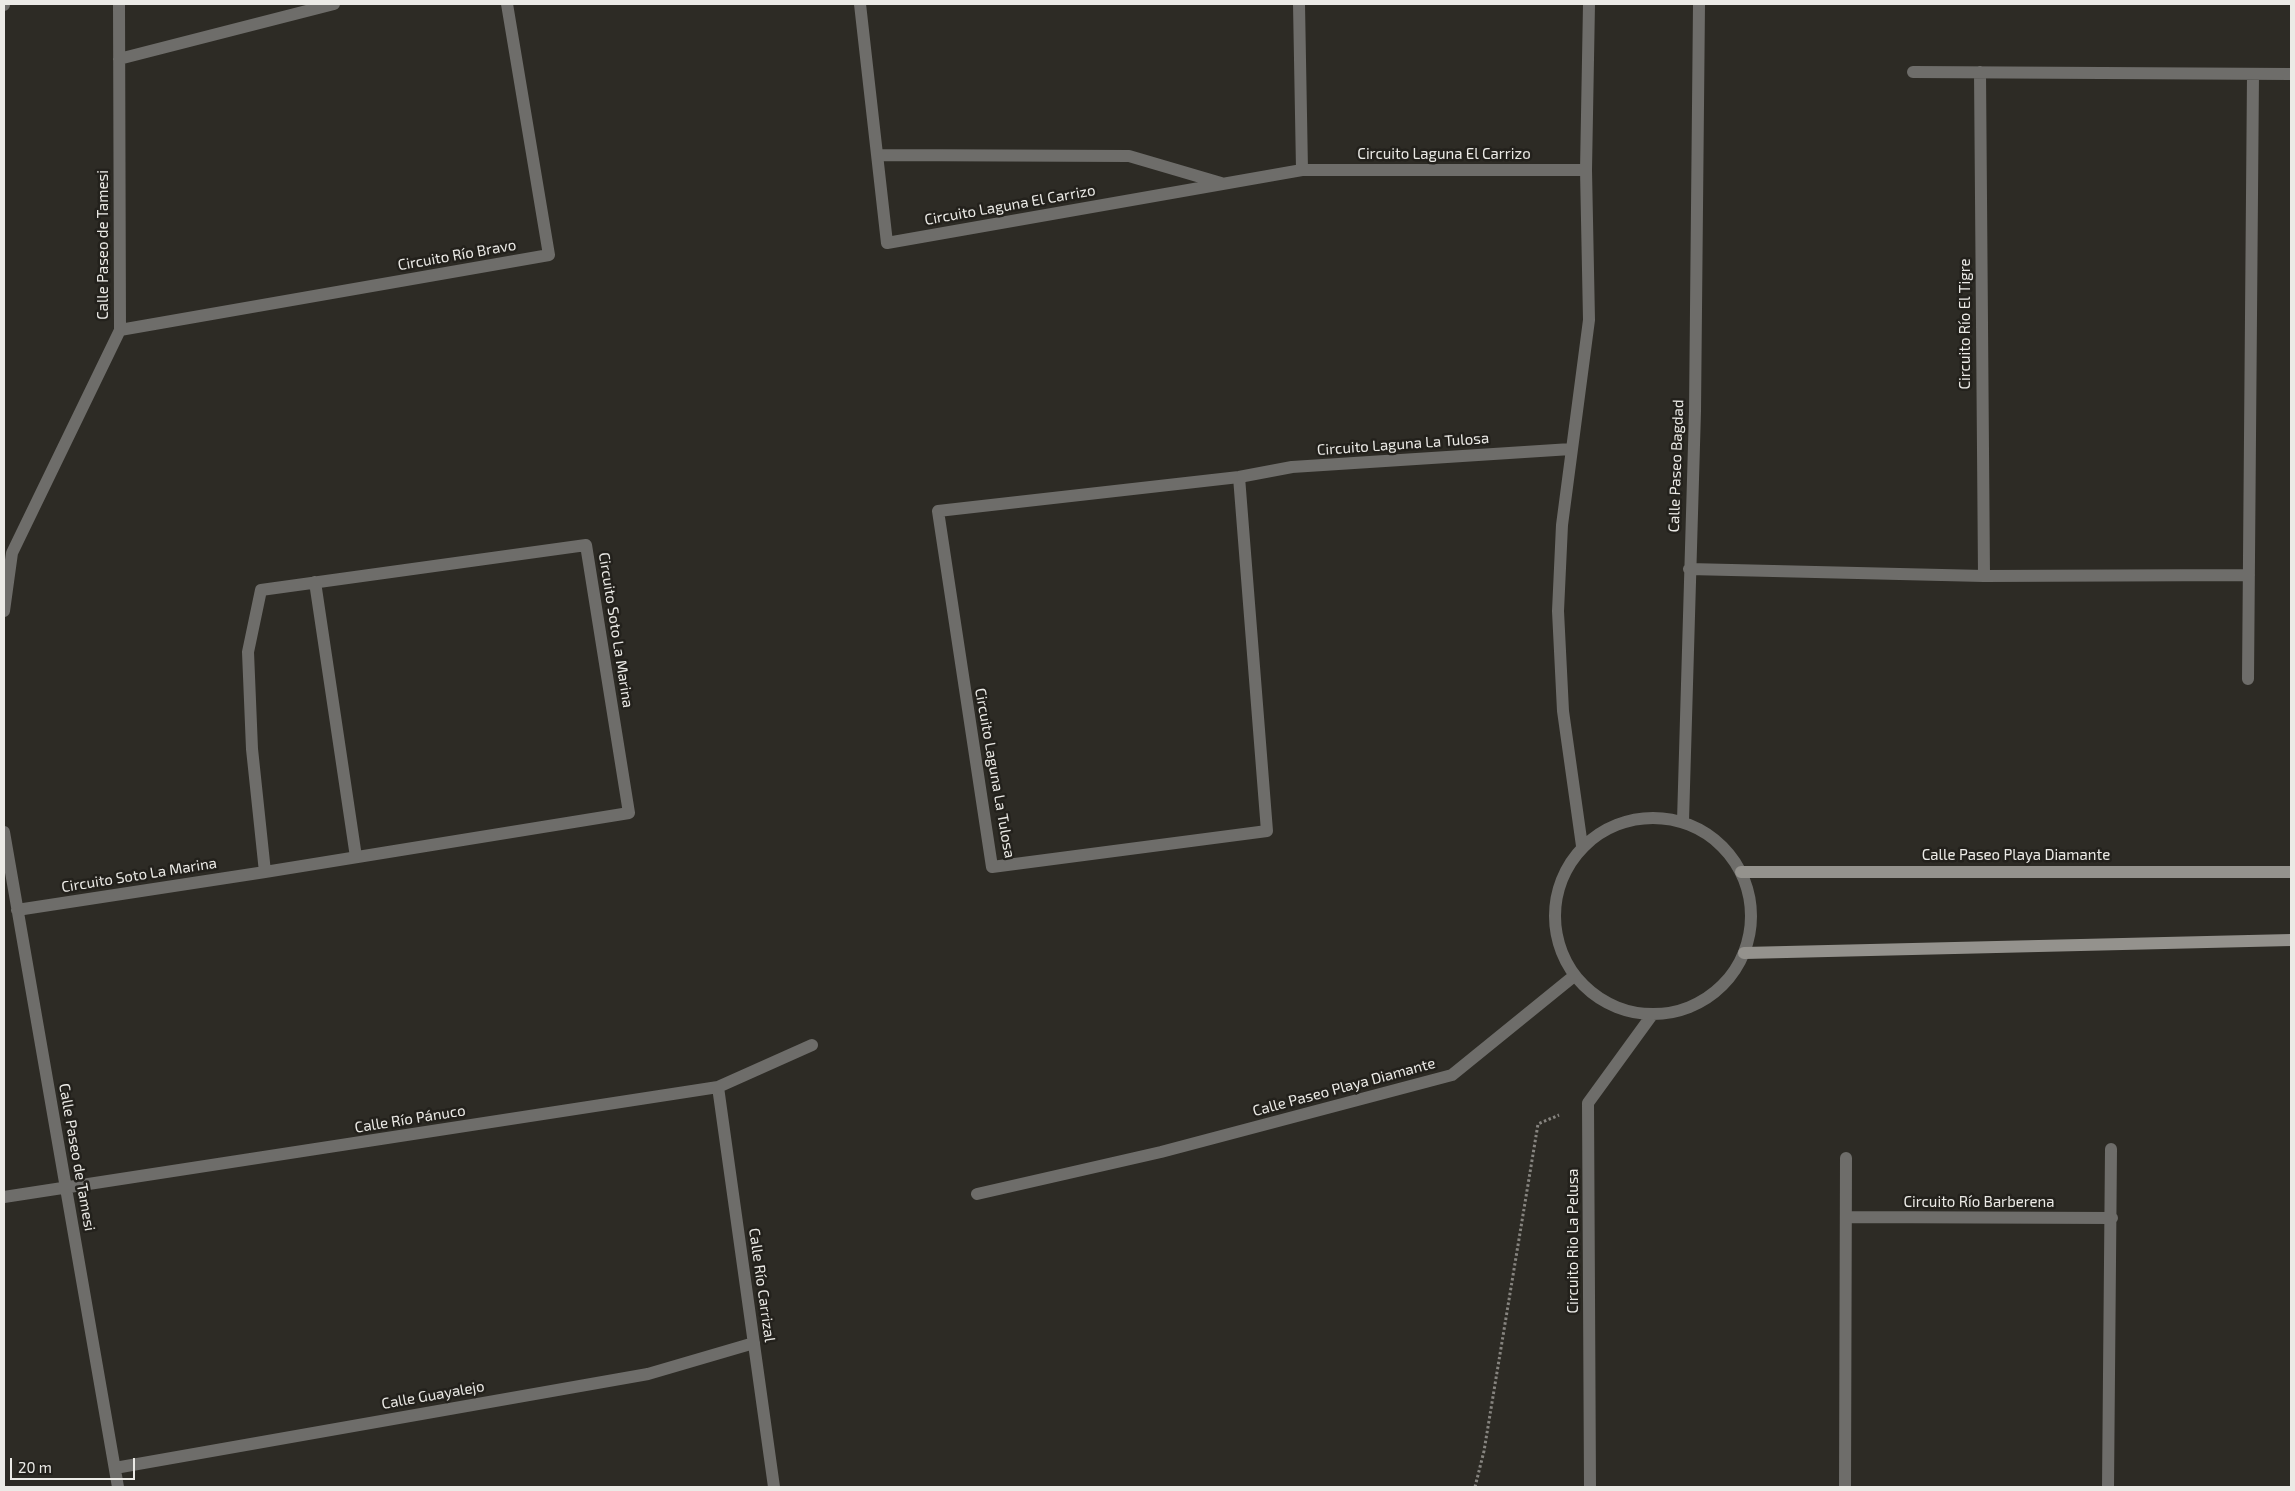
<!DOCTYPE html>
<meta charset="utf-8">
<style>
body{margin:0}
#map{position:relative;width:2295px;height:1491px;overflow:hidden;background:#2d2b25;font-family:"Exo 2",sans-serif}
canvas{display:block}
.frame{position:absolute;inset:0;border:5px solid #ebeae6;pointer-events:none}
.scale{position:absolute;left:10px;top:1458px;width:125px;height:22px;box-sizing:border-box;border:2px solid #ebeae6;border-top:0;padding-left:6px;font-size:15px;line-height:18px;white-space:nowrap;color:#ebeae6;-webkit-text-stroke:4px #23211c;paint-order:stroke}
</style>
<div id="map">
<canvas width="2295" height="1491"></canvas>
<div class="frame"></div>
<div class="scale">20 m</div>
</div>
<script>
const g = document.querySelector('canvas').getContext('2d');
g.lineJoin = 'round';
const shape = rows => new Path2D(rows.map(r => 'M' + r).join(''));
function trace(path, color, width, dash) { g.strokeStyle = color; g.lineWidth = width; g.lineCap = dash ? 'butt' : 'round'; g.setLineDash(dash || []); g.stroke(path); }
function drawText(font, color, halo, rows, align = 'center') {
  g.font = font + ' "Exo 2",sans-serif'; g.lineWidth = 5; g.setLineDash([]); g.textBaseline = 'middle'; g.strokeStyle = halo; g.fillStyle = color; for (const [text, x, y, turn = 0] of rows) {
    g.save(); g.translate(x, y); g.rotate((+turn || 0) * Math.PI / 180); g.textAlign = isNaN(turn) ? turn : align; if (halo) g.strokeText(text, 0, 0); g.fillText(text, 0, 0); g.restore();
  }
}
const path = shape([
 [1475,1487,1484,1451,1538,1124,1559,1115]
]);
const street = shape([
 [860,4,887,243,1302,170,1586,170],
 [1299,4,1302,170],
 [4,5,4,4],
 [119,59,334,4],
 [1913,72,2291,74],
 [1980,72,1984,576],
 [877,155,1129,156,1221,183],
 [120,330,549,255,507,4],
 [1239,477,1267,831,992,867,938,511,1239,477,1292,467,1571,449],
 [1689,569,1984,576,2249,575],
 [315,582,356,857],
 [4,611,12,553,120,330,119,4],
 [2248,679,2253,74],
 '1555 916a98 98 0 1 1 196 0a98 98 0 1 1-196 0Z',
 [1683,821,1695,411,1699,4],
 [4,832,118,1487],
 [1582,846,1563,711,1558,611,1562,525,1589,320,1586,170,1589,4],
 [17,910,265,872,629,813,586,545,261,590,248,652,252,749,265,872],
 [718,1087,774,1487],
 [977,1194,1161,1152,1452,1075,1574,976],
 [4,1197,718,1087,812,1045],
 [1846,1217,2112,1218],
 [115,1468,648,1374,754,1343],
 [1590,1487,1588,1103,1652,1015],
 [1845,1487,1846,1158],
 [2108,1487,2111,1149]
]);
const secondary = shape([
 [1741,872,2291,872],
 [1744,953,2291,940]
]);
const streetNames = [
 ["Circuito Laguna El Carrizo",1444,154],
 ["Circuito Laguna El Carrizo",1010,205,-10],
 ["Calle Paseo de Tamesi",103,245,-90],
 ["Circuito Río Bravo",457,255,-10],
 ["Circuito Río El Tigre",1965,324,-90],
 ["Circuito Laguna La Tulosa",1403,444,-4],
 ["Calle Paseo Bagdad",1676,466,-88],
 ["Circuito Soto La Marina",616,630,81],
 ["Circuito Laguna La Tulosa",995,773,80],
 ["Calle Paseo Playa Diamante",2016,855],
 ["Circuito Soto La Marina",139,875,-9],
 ["Calle Paseo Playa Diamante",1344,1087,-15],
 ["Calle Río Pánuco",410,1119,-9],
 ["Calle Paseo de Tamesi",77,1157,80],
 ["Circuito Río Barberena",1979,1202],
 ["Circuito Rio La Pelusa",1573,1241,-90],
 ["Calle Río Carrizal",762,1285,82],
 ["Calle Guayalejo",433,1395,-10]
];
trace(path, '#878580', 3, [2.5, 2.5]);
trace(street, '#6e6d6a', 12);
trace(secondary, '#94928d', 12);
drawText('15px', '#ebeae6', '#23211c', streetNames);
</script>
